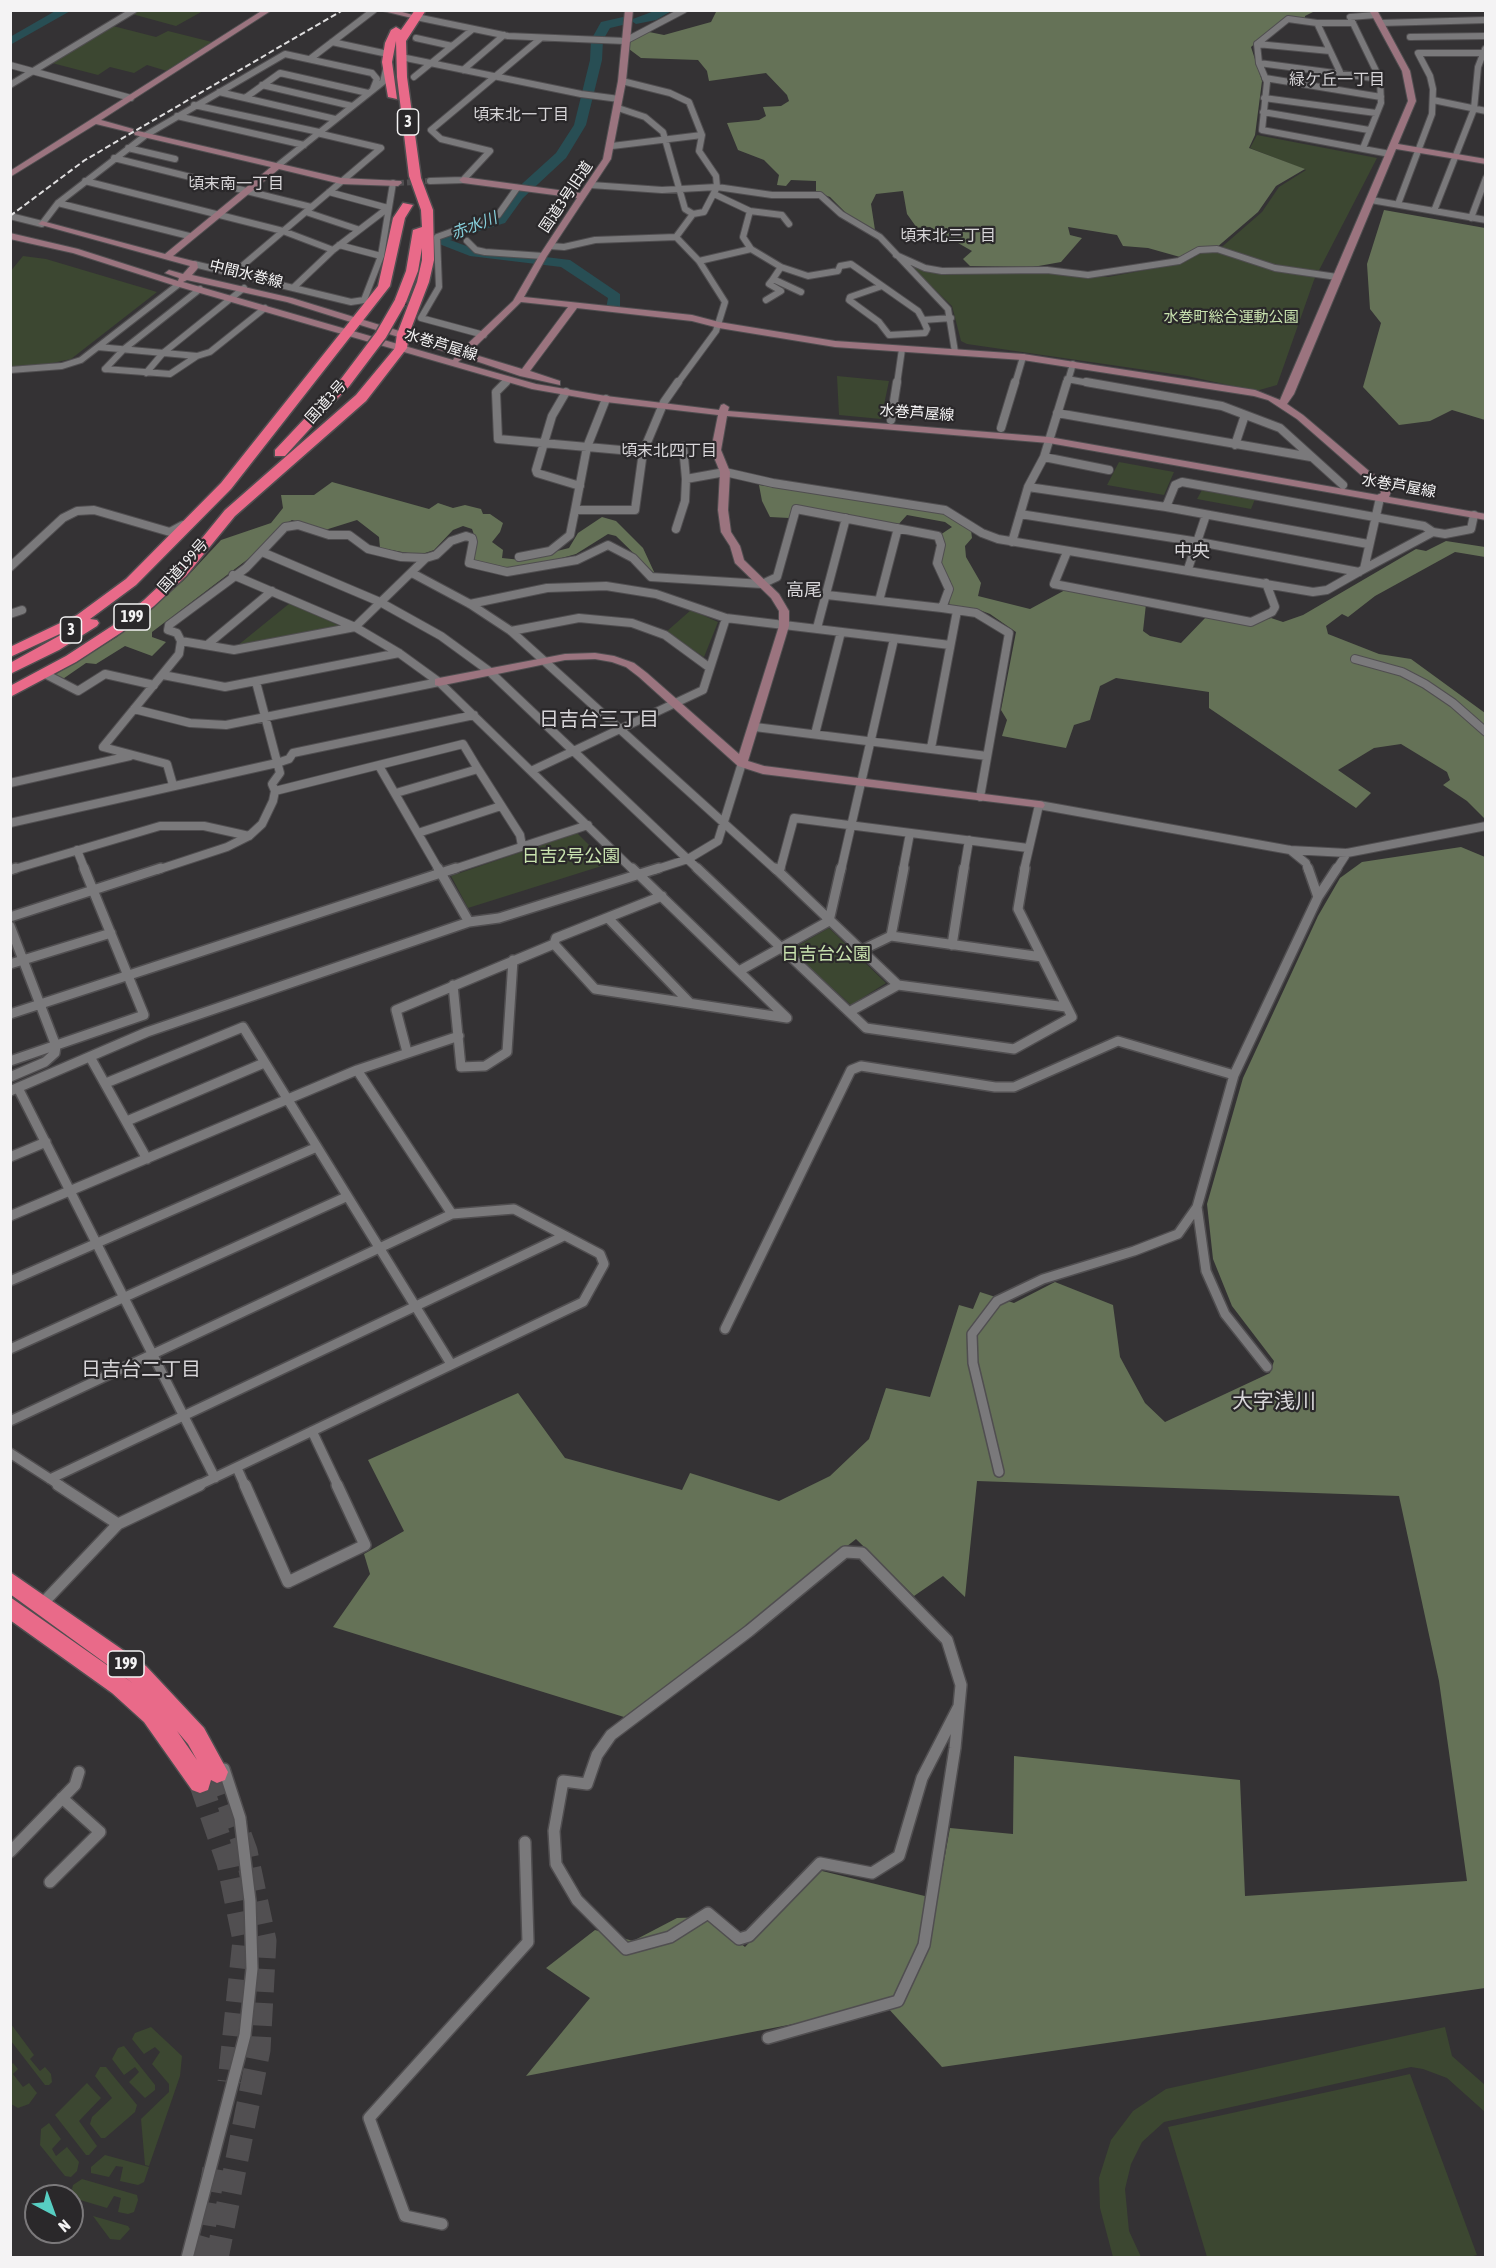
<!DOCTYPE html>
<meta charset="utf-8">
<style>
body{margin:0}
#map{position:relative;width:1496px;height:2268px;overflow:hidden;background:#343234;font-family:"Asap Condensed",sans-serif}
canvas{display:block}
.frame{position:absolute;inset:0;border:12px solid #f4f3f4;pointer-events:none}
.north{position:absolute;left:24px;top:2184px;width:60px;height:60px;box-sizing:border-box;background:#2a282a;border:2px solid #7b797b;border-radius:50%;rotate:139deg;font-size:16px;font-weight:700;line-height:24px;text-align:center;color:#f4f3f4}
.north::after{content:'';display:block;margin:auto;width:21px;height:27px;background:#57cec2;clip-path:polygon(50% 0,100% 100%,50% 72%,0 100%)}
</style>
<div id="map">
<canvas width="1496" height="2268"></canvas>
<div class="frame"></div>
<div class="north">N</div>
</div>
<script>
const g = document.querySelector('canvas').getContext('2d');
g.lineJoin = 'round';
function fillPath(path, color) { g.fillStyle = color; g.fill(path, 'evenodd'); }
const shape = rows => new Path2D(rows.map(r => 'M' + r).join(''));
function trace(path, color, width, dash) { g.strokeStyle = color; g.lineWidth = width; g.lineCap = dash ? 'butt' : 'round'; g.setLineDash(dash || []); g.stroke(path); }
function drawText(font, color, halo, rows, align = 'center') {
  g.font = font + ' "Asap Condensed","Noto Sans JP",sans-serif'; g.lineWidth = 4.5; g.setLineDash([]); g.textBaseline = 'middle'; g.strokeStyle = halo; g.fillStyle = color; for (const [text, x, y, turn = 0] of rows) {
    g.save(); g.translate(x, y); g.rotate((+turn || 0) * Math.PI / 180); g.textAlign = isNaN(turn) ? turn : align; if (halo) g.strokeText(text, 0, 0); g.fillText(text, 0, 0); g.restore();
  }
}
const green = shape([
 [139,11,203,11,176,26,132,14],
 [113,26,156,37,168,31,212,42,167,71,147,65,134,73,110,67,98,75,52,63],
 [1257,135,1377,158,1314,280,1277,385,1256,391,1187,376,967,344,961,341,952,306,907,263,924,270,1045,272,1108,277,1183,263,1202,252,1216,252,1262,212,1279,187,1306,170,1250,148],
 [23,256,46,259,157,292,71,359,11,372,10,272],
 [837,376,889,381,881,419,839,415],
 [1119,462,1174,472,1164,495,1107,485],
 [1202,490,1255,499,1251,509,1197,499],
 [290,603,340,626,237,646],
 [691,610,718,622,704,657,666,632],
 [577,833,608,864,468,908,451,876],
 [829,928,886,983,851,1005,790,950],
 [11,2024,34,2055,30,2059,40,2071,45,2067,51,2074,52,2082,49,2085,45,2085,11,2041],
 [151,2027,182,2056,180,2076,149,2166,145,2165,141,2119,169,2092,169,2084,152,2064,160,2052,155,2047,144,2054,132,2039,135,2033],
 [1445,2027,1452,2056,1485,2085,1485,2112,1447,2078,1423,2069,1411,2067,1164,2122,1142,2142,1131,2164,1125,2189,1129,2231,1141,2257,1113,2257,1100,2208,1099,2178,1111,2140,1133,2111,1166,2089],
 [124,2046,155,2085,155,2090,145,2098,129,2082,139,2072,135,2067,124,2075,112,2059,118,2048],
 [13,2063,18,2069,13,2074,23,2087,29,2083,37,2093,29,2104,18,2108,11,2104,11,2065],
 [100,2067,106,2067,137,2105,135,2112,105,2138,101,2138,90,2124,92,2117,112,2098,95,2076],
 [1410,2074,1477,2255,1465,2258,1207,2257,1168,2127],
 [87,2083,101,2098,79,2121,97,2146,89,2155,86,2155,55,2115],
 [49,2123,61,2139,52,2149,56,2156,67,2147,79,2162,77,2171,71,2177,65,2176,40,2145,41,2129],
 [105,2155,149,2167,144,2182,138,2185,120,2181,123,2167,116,2166,109,2177,91,2173,91,2167],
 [82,2179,137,2195,138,2200,134,2212,128,2214,118,2212,121,2198,114,2196,107,2208,77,2199,72,2189,73,2185],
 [93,2216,128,2226,130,2229,120,2240,110,2239]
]);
const forest = shape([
 [712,10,1315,11,1305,16,1305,23,1281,21,1251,47,1262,81,1255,135,1249,148,1305,169,1276,186,1258,212,1216,248,1196,248,1180,257,1148,248,1123,246,1117,235,1068,227,1070,235,1082,238,1061,262,1033,267,970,266,963,259,972,251,930,227,917,228,907,214,903,191,876,194,871,204,875,230,846,213,830,197,816,192,816,181,791,180,786,186,777,185,779,175,764,160,738,150,727,123,759,120,766,116,763,107,781,106,789,101,787,95,766,73,709,81,707,71,698,60,641,58,629,49,629,41,644,31,664,35,711,22,716,12],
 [1384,210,1485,228,1485,420,1452,410,1430,421,1399,425,1363,387,1381,323,1370,309,1367,264],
 [332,482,429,509,438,503,453,508,465,505,481,509,483,514,490,514,503,523,500,532,492,542,503,550,502,558,521,560,569,548,578,533,602,517,616,521,643,548,655,574,616,536,608,534,576,554,519,570,508,569,475,563,473,560,477,543,472,529,463,526,453,530,434,550,419,555,380,548,379,537,357,520,325,530,292,520,280,527,252,556,152,632,152,637,166,642,152,656,125,646,96,664,86,663,57,683,48,679,117,637,183,581,221,540,271,523,283,508,281,495,314,495],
 [759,485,945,512,971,530,972,538,965,546,966,557,981,583,978,596,1030,609,1067,589,1146,604,1143,631,1150,636,1181,643,1207,616,1252,624,1271,618,1283,622,1303,615,1416,549,1426,551,1446,541,1485,547,1485,557,1455,552,1375,596,1348,617,1342,614,1326,626,1328,634,1379,654,1411,659,1485,713,1485,819,1467,801,1443,785,1450,780,1447,772,1401,744,1374,748,1338,770,1371,793,1356,808,1209,708,1209,692,1116,678,1100,686,1090,720,1074,725,1066,748,1002,736,1007,720,1001,710,1016,632,990,614,977,609,949,606,951,582,940,562,940,535,952,527,945,522,907,515,897,526,794,506,789,518,770,517,762,501],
 [1461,847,1485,857,1485,1988,942,2067,886,2006,526,2076,590,1998,546,1968,595,1930,633,1941,677,1918,708,1917,745,1947,818,1870,937,1899,950,1828,1013,1834,1014,1756,1240,1780,1245,1896,1467,1881,1439,1681,1399,1496,977,1481,965,1597,943,1576,914,1596,856,1539,746,1627,624,1717,333,1627,370,1574,364,1554,404,1531,368,1460,518,1393,565,1458,682,1490,690,1473,779,1501,830,1476,869,1439,886,1388,930,1397,959,1305,973,1309,980,1292,1014,1303,1055,1282,1113,1305,1120,1357,1145,1403,1165,1422,1270,1373,1274,1361,1232,1306,1213,1259,1207,1204,1243,1078,1318,916,1340,878,1362,862]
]);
const river = shape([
 [57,10,72,10,10,45,10,37,57,10],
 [657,10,673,10,656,20,636,24,630,20,657,10],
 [623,17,627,18,627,24,610,28,603,40,602,60,586,125,566,158,523,198,505,223,450,240,472,248,570,260,620,294,620,309,613,313,606,309,608,298,561,267,470,256,434,242,442,232,495,217,513,192,556,153,574,125,590,60,591,40,601,22,623,17]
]);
const streetTunnel = shape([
 [398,183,430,181]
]);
const highwayTunnel = shape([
 [217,1772,246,1851,265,1941,259,2050,217,2258],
 [200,1782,228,1863,244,1940,229,2082],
 [196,2258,203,2235,214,2168]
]);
const streetFar3 = shape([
 [416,17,508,36,625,41,684,10],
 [1317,23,1353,23],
 [1380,23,1486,20],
 [1410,37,1486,36],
 [416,38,452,46],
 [332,42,388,54],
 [1257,44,1330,51],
 [401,57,581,94,619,99],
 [310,59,374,10],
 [1259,63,1380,79],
 [10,65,131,98],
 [463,70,504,35],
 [1340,72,1317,23,1288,19,1257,44,1259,63,1267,82,1262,130,1390,154],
 [414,77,473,29],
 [1265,78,1381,97],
 [622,81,670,93,689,102,702,135,699,151,716,176,717,187,704,212,693,214],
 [10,85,134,10],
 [262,85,352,106],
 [219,92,335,119],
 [245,98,280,73,368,93],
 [1264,98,1376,113],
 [1433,100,1486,111],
 [194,105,319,132],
 [618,108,645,117,663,132,685,209,693,214,676,237],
 [1263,112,1369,130],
 [177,116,304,145],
 [612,146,702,135],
 [128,148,175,159],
 [1363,148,1381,103,1380,79,1350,17,1375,15],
 [114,158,311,207],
 [276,167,383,82,387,65],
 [85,181,283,231,333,250],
 [430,181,463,180,490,151,441,139,431,130,541,38],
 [591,185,662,190,717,187,772,195,820,195,841,214,880,237,948,309,955,352],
 [714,194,750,211,782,215,789,224],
 [1371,200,1486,220],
 [58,203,189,236],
 [1398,204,1432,114,1433,89,1430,76,1418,53,1482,53],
 [1434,211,1474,109,1478,67,1485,49],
 [306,212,357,229],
 [10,216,42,224,58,203,146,135,285,54,372,73,377,79,373,89],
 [1471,218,1486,178],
 [467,241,476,250,485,252,543,256],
 [339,245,381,256],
 [550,246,564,247,595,240,676,237,699,261,725,302,716,331,677,384],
 [751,249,781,267,808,276,838,271,840,266,851,264,918,311,923,320,951,318],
 [896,255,925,268,942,271,1047,270,1088,275,1179,261,1199,250,1217,249,1275,268,1337,277],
 [699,261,751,249,743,237,750,211],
 [194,264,351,302,364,300,381,256,393,183],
 [781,267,773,279,801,292],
 [235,272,381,148,317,133],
 [882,286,850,297,849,300,879,322,889,335,925,333,927,329,923,320],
 [293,288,333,250,388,208,329,192],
 [766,300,781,291,769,284,773,279],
 [484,335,421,318,439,287,437,237,498,215,517,188],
 [98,347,197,356],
 [105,369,170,374,197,356,210,352,265,308],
 [105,369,124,349,200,289],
 [10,370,62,366,81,360,179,284],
 [146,373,163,353,244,288],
 [1067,379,1094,384],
 [504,384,508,380],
 [897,384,902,349],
 [1015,384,1023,357],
 [1067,384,1073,364]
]);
const streetFar2 = shape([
 [506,382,496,392,498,439,643,452],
 [1086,382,1222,406,1280,428,1343,485],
 [566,392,552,416,536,470,537,473,580,486],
 [1057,413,1311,457],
 [891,420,897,382],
 [1001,428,1015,382],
 [1235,445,1245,415],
 [683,446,686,479],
 [1044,457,1109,470],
 [1028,487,1166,507,1368,544],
 [1166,507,1175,485,1182,482,1424,526,1433,532,1445,534,1471,529,1474,515],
 [575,510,587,447,606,399],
 [1020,514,1199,542,1359,572],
 [676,529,685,501,686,479,725,472,773,483,945,510,982,533,998,539,1313,592,1327,590,1364,569,1380,498],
 [1012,542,1028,487,1044,457,1067,382],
 [262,552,380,602,441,636,489,671,699,870],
 [1067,552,1054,584,1251,622,1272,612,1275,607,1266,583],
 [519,557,550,551,570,535,575,510,635,510,643,452,664,402,678,382],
 [10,567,63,518,77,511,94,510,170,532,183,525],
 [1188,569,1206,515],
 [1364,569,1433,532],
 [412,573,470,604,511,631,776,870],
 [233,575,355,627,399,653,439,682,633,870],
 [827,595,942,608],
 [879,601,898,528],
 [470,604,547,588,606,586,656,594,726,618,950,645],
 [10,614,22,610],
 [817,628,846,518],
 [511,631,579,618,632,623,665,635,710,668],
 [181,641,234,650,355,627,426,558],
 [207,645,272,591],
 [1355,659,1402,672,1425,684,1453,703,1486,732],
 [47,675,78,691,105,674,154,685],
 [163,675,225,687,399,653],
 [134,709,190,723,226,725,439,682],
 [755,727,987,756],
 [815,734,841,632],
 [931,748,957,611],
 [379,766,439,870],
 [533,770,703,690,726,618],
 [10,783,130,756],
 [173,785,167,764,103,747,179,654,181,641,177,633,168,630,169,625,246,568,285,527,298,525,329,535,349,535,368,549,401,557,426,558,436,555,451,541,466,536,472,538,473,542,469,563,507,572,577,560,608,545,633,558,651,577,762,584,777,577,796,509,938,536,941,545,937,563,949,589,942,608,976,613,1009,633,980,797],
 [275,791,463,744,478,769],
 [396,793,478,769,520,835,522,846],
 [10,823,277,763,289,759,293,753,474,715],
 [418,833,501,806],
 [77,850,85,870],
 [1290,850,1306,863,1308,870],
 [11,870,160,826,204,826,249,836],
 [157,870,227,847,249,836,262,824,273,801,275,791,272,784,280,773,256,682],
 [451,870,588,825],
 [654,870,688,859,718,841,742,763],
 [780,870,794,818,1028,848],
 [841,870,894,639],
 [903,870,910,833],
 [964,870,969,840],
 [1024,870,1039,805,1290,850,1347,853,1486,826],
 [1336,870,1347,853]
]);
const streetFar1 = shape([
 [438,868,469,922],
 [697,868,866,1028,1014,1049,1072,1017,1018,909,1025,868],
 [775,868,898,985,1066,1007],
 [1308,868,1318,897],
 [10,870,16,868],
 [779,872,780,868],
 [10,917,161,868],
 [608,918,690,1003],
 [10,926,56,1046,55,1053,45,1062,10,1077],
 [891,936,904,868],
 [554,944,595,989,787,1018,632,868],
 [952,945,964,868],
 [862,950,891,936,1042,957],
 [10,964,111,933],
 [739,971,829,921,841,868],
 [453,985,461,1067,485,1066,507,1052,513,960],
 [849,1012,898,985],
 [10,1014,456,868],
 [407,1052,396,1010,554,944,556,938,662,896],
 [90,1057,147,1159],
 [10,1061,144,1015,84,868],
 [357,1070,452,1214],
 [106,1083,243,1027,451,1364],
 [18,1088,215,1478],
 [10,1091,147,1032,469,922,499,918,659,868],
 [127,1121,264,1063],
 [10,1157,46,1142],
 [10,1216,357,1070,459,1036],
 [10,1281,317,1147],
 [725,1329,851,1070,861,1066,995,1087,1014,1087,1118,1041,1234,1075],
 [10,1349,346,1197],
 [1267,1367,1225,1314,1206,1271,1197,1207,1234,1075,1318,897,1337,868],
 [10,1421,452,1214,514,1209,600,1254,604,1264,583,1302,197,1486],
 [312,1431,338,1486],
 [10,1453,61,1486],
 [237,1468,245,1486],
 [999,1472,973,1363,972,1334,997,1301,1043,1279,1134,1251,1178,1234,1197,1207],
 [50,1479,564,1236]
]);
const street = shape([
 [58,1485,118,1524],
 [245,1485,288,1582,365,1545,337,1485],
 [43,1603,118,1524,200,1485],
 [10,1852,75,1785,79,1772],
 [50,1882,100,1832,62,1798],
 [768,2038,898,2001,924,1945,955,1748,961,1685,947,1640,862,1553,845,1552,749,1631,611,1735,597,1755,587,1784,563,1781,554,1831,556,1864,577,1900,626,1949,670,1937,708,1913,739,1939,749,1936,820,1863,872,1873,899,1856,922,1778,958,1708],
 [442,2224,405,2216,369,2118,528,1942,525,1842],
 [187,2258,245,2035,252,1969,250,1901,240,1818,224,1769]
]);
const secondary = shape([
 [263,10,272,10,101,120,133,129,133,133,96,124,10,177,10,171,263,10],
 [379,10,395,10,420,17,416,19,379,10],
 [625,10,633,10,626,81,611,159,547,256,524,297,692,315,719,322,835,341,1023,354,1255,390,1280,400,1408,101,1402,71,1369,10,1377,10,1410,71,1416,101,1398,144,1486,159,1486,164,1396,149,1294,394,1287,404,1303,415,1369,471,1387,482,1392,489,1389,497,1486,514,1486,520,1049,443,727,416,721,450,730,472,728,510,731,532,740,546,744,560,779,594,789,611,789,626,748,761,764,766,1039,801,1043,802,1045,805,1043,808,763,774,738,766,639,677,626,667,612,662,595,659,565,660,439,686,435,685,435,679,439,678,565,654,595,653,614,656,634,663,647,673,739,754,779,626,779,611,771,598,735,563,730,546,721,532,718,510,720,472,711,450,718,415,606,402,532,389,176,286,73,253,10,239,10,233,78,249,178,281,179,278,165,273,169,270,183,274,190,266,38,224,42,221,165,254,271,167,135,135,134,133,138,131,341,178,401,181,402,183,398,186,341,184,279,169,173,256,197,262,198,268,192,275,292,298,461,350,513,301,539,256,577,198,463,183,459,180,463,177,580,193,603,159,618,81,625,10],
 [187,280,287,302,456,355,453,360,183,282,187,280],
 [521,302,568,307,522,369,469,353,521,302],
 [577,308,692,321,719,328,835,347,1023,360,1254,396,1268,400,1297,419,1361,475,1379,486,1381,493,1378,495,1049,437,728,411,729,407,724,404,721,405,719,410,606,396,536,384,458,362,464,357,520,376,560,385,560,381,530,371,577,308]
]);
const highway = shape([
 [415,10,426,10,406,41,407,77,421,178,433,210,434,260,429,282,409,334,407,348,366,401,235,516,186,576,154,606,122,632,76,662,10,697,10,686,66,656,112,626,144,600,176,570,225,510,356,395,395,348,397,334,417,282,422,260,422,248,418,271,406,302,396,305,394,302,406,271,413,230,422,227,421,210,409,176,397,77,396,41,392,62,397,99,388,97,382,62,385,43,391,30,396,27,401,30,415,10],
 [403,203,413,205,405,218,390,286,231,489,136,585,90,619,97,620,99,623,97,626,59,650,10,674,10,663,77,626,10,657,10,647,77,615,126,579,221,483,378,286,393,218,403,203],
 [344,380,348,381,348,387,285,456,275,456,275,450,340,381,344,380],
 [10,1572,146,1666,204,1728,228,1772,225,1780,217,1783,211,1780,208,1790,200,1793,192,1790,144,1722,112,1693,10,1620,10,1597,134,1684,10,1594,10,1572],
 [177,1731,188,1744,197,1760,177,1731]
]);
const rail = shape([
 [10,216,85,160,343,10]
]);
const highwayBridge = shape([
 [344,384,381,335,400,302]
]);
const farStreetnames = [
 ["国道3号旧道",566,197,-56],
 ["中間水巻線",246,274,14],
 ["水巻芦屋線",441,345,17],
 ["国道3号",326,402,-48],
 ["水巻芦屋線",917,413,4],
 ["水巻芦屋線",1399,486,10],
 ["国道199号",183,566,-48]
];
const farParknames = [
 ["水巻町総合運動公園",1231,317]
];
const farNeighbourhoodnames = [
 ["緑ケ丘一丁目",1337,80],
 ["頃末北一丁目",521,115],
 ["頃末南一丁目",236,184],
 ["頃末北三丁目",948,236],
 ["頃末北四丁目",669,451]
];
const shields = [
 [408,122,21],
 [132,617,36],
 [71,630,21],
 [126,1664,36]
];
const shieldNames = [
 ["3",408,122],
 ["199",132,617],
 ["3",71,630],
 ["199",126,1664]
];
const farWaternames = [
 ["赤水川",474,226,-21]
];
const farQuarternames = [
 ["中央",1192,551],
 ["高尾",804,590]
];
const parkNames = [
 ["日吉2号公園",571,856],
 ["日吉台公園",826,954]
];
const neighbourhoodNames = [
 ["日吉台三丁目",599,720],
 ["日吉台二丁目",141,1370]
];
const quarterNames = [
 ["大字浅川",1274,1401]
];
fillPath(green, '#3c4731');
fillPath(forest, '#657257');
fillPath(river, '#284e54');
trace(streetTunnel, '#514f51', 6, [6, 3]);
trace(highwayTunnel, '#514f51', 23, [23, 11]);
trace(streetFar3, '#504e50', 8);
trace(streetFar2, '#504e50', 10);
trace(streetFar1, '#504e50', 12);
trace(street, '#504e50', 14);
trace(secondary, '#504e50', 2);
trace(highway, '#504e50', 3);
trace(streetFar3, '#7a797b', 6);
trace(streetFar2, '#7a797b', 8);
trace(streetFar1, '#7a797b', 9);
trace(street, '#7a797b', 11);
fillPath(secondary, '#9b747f');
fillPath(highway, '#e96a89');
trace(rail, '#dfdedf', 2, [6, 3]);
trace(highwayBridge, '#504e50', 14, []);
trace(highwayBridge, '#e96a89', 11);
drawText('15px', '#f4f3f4', '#2a282a', farStreetnames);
drawText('15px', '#c8e2ae', '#2a282a', farParknames);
drawText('16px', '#d7d5d8', '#2a282a', farNeighbourhoodnames);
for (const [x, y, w] of shields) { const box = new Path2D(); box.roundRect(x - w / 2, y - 13, w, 26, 4.5); g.fillStyle = '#2a282a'; g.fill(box); trace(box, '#f4f3f4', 1.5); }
drawText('bold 16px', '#f4f3f4', null, shieldNames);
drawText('italic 16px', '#85ceda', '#2a282a', farWaternames);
drawText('18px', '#d7d5d8', '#2a282a', farQuarternames);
drawText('18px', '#c8e2ae', '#2a282a', parkNames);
drawText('20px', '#d7d5d8', '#2a282a', neighbourhoodNames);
drawText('21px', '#d7d5d8', '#2a282a', quarterNames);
</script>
